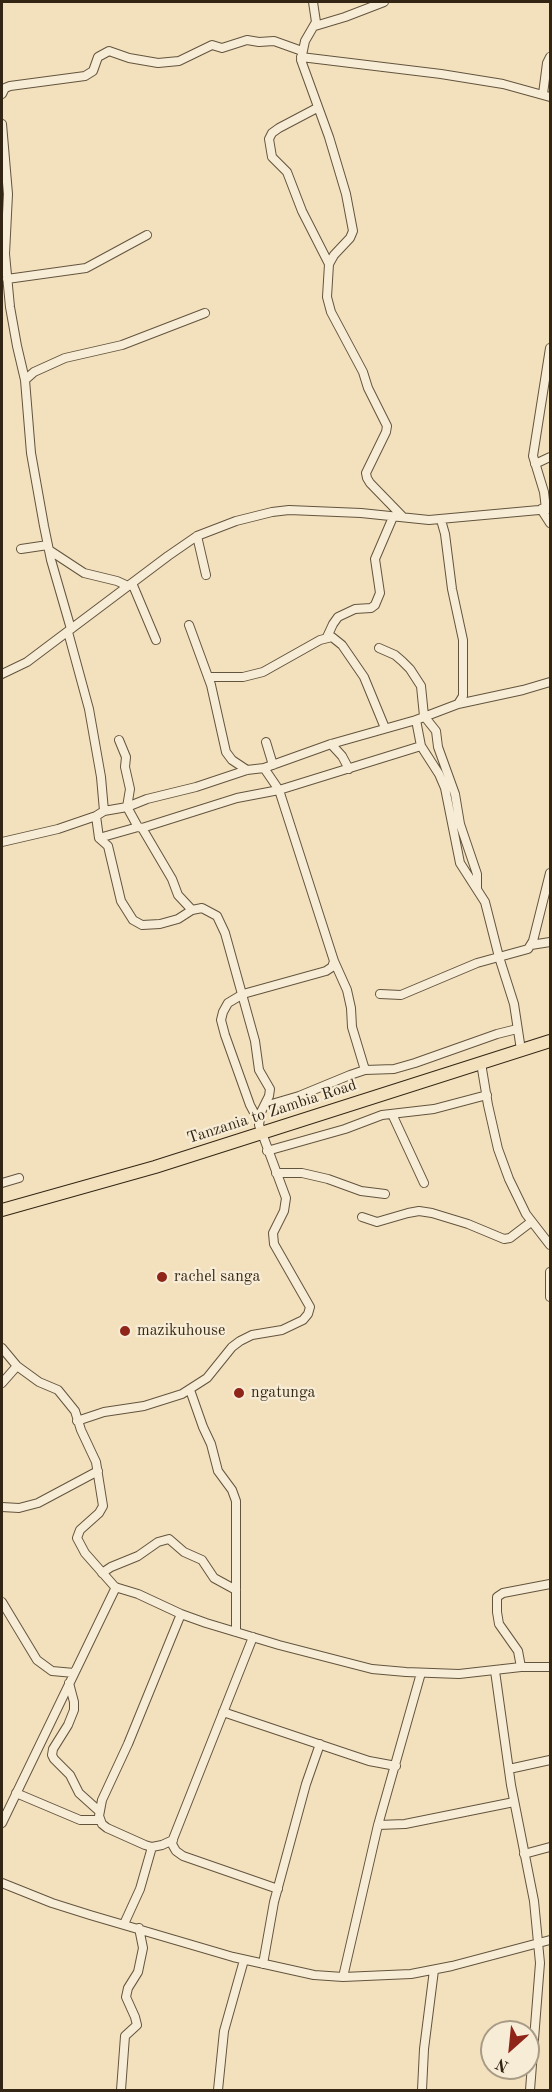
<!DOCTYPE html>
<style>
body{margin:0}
#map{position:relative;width:552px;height:2092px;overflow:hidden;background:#f3e1be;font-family:"Old Standard TT",serif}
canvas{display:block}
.frame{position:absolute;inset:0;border:3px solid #332513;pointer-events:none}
.north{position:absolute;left:480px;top:2020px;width:60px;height:60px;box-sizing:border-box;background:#f7ecd5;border:2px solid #a99c87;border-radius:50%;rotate:207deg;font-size:16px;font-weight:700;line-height:24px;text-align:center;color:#332513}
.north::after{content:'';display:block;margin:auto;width:21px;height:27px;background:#8f2418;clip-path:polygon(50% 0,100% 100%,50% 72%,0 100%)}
</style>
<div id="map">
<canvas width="552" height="2092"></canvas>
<div class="frame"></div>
<div class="north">N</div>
</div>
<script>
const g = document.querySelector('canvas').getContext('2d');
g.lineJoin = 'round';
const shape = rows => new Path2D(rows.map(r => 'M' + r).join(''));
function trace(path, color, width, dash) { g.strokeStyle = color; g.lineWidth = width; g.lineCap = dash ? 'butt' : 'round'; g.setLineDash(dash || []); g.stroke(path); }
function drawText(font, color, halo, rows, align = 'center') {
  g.font = font + ' "Old Standard TT",serif'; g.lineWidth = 4.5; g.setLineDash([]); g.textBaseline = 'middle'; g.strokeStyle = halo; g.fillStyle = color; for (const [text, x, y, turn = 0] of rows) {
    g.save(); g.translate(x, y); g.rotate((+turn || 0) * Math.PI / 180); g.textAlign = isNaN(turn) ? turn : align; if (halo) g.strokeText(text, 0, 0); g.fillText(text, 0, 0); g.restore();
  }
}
const minor = shape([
 [313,2,316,22,305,41,301,60,329,137,346,194,353,231,350,238,334,255,329,264,327,297,331,312,363,372,368,388,387,426,386,432,366,473,367,478,370,483,403,517],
 [315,26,345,17,384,2],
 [301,57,441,74,503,84,550,97],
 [2,94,5,88,10,86,85,76,93,71,98,57,109,51,129,58,158,63,179,61,212,45,222,48,247,40,259,42,274,41,302,51],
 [543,94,547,63,550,57],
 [317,108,279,128,272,133,269,139,272,157,287,172,302,211,329,264],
 [2,124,8,194,5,254,10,307,17,346,25,380,31,453,44,526,51,560,71,629],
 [7,279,86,268,147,235],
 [25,380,34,372,65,358,122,345,205,313],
 [535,464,550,457],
 [541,509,550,523],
 [546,509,544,492,533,456,550,348],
 [441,520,445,534,452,589,463,640,463,696,458,704],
 [197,536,206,575],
 [21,549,48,545],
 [49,550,84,573,117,581,128,586],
 [132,583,156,640],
 [189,625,211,685,226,752,232,760,247,770],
 [68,632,89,709,101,777,104,811],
 [327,637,333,624,338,617,355,609,371,608,375,605,380,593,375,559,393,517],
 [379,648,395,655,402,661,410,669,421,686,424,716,436,731,438,747,455,794,460,824,477,874,477,889],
 [2,674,27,662,168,556,197,536,236,521,272,512,289,510,361,513,429,520,550,509],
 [208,677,243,677,263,672,320,640,332,637,342,645,364,677,385,728],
 [416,720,421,746,439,774,445,788,460,863,485,902,499,957,514,1004,521,1050],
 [119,740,126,757,125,767,130,789,127,807,138,827,142,828,172,879,178,895,192,910],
 [266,742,273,765],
 [331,744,342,756,349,769],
 [142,828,237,798,279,790,421,746],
 [99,838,138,827],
 [2,842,58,829,96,816,104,811,127,807,147,799,196,787,247,770,264,768,331,744,416,720,458,704,523,690,550,682],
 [531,945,550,942],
 [334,961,347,990,351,1008,352,1027,365,1070],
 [380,994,401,995,477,963,528,949,533,941,550,873],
 [481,1063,488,1105,498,1149,509,1179,526,1214,550,1245],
 [265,1106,299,1096,350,1075,365,1070,394,1069,415,1063,497,1034,517,1029],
 [392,1114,424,1183],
 [259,1122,250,1105,225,1035,221,1020,223,1012,228,1003,243,994,326,971,332,967,334,961,279,790,264,768],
 [267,1151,345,1129,382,1115,434,1109,487,1095],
 [276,1173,302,1173,328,1179,361,1191,385,1194],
 [2,1183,19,1178],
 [362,1217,377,1222,408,1213,419,1211,432,1213,468,1224,504,1239,510,1238,531,1222],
 [550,1272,550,1297],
 [2,1348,17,1366,39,1382,58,1390,75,1411,81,1430,96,1462,103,1506,99,1513,80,1530,77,1538,85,1553,115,1587,138,1594,181,1614,206,1623,279,1645,372,1669,406,1672,459,1674,521,1667,550,1667],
 [2,1383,17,1366],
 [190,1390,203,1427,211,1444,218,1471,232,1490,236,1501,236,1632],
 [77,1421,104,1412,144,1406,182,1394,207,1378,232,1347,240,1341,252,1335,282,1330,303,1320,308,1314,310,1307,274,1244,273,1233,284,1211,286,1198,259,1125,261,1112,269,1096,270,1089,259,1070,255,1041,225,933,217,916,202,908,192,910,178,919,160,924,142,925,133,920,121,901,108,846,99,838,96,816],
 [2,1507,19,1508,38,1503,98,1471],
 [102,1573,111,1567,138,1556,158,1542,169,1539,184,1552,202,1560,214,1578,236,1590],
 [2,1602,37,1660,52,1671,74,1673],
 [253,1637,173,1839,172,1844,176,1851,183,1856,278,1889],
 [521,1667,518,1651,499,1624,497,1612,497,1597,503,1593,550,1584],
 [495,1671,511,1785,534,1901,540,1963,530,2090],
 [69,1683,74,1702,74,1710,68,1725,53,1749,52,1755,54,1759,70,1775,79,1793,99,1811],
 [223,1712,369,1761,396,1766],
 [509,1769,550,1760],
 [16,1793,80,1820,100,1820],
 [2,1823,116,1587],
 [378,1825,405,1824,514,1802],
 [173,1840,162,1845,152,1847,145,1845,107,1828,102,1824,99,1816,102,1800,128,1744,181,1614],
 [524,1854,550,1847],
 [2,1883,52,1903,90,1915,233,1957,314,1975,343,1977,411,1974,452,1966,550,1940],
 [124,1924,140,1889,152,1847],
 [263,1964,274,1902,306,1784,320,1744],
 [343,1977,378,1825,421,1673],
 [121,2090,125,2036,137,2025,135,2017,126,1997,128,1988,138,1972,143,1948,139,1928],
 [218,2090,224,2031,244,1960],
 [422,2090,424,2049,434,1970]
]);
const highway = shape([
 [2,1210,155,1167,550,1041]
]);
const markers = [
 [162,1277,6,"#8f2418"],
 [125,1331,6,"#8f2418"],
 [239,1393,6,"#8f2418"]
];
const streetNames = [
 ["Tanzania to Zambia Road",272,1112,-18]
];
const poiNames = [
 ["rachel sanga",174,1277],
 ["mazikuhouse",137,1331],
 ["ngatunga",251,1393]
];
trace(minor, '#63543e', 10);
trace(highway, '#332513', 14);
trace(minor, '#f7ecd5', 8);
trace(highway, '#f3e1be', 12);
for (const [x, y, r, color] of markers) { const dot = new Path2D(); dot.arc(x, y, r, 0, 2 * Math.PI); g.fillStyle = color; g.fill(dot); trace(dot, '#f7ecd5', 2); }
drawText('16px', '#332513', '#f7ecd5', streetNames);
drawText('16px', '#332513', '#f7ecd5', poiNames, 'left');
</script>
